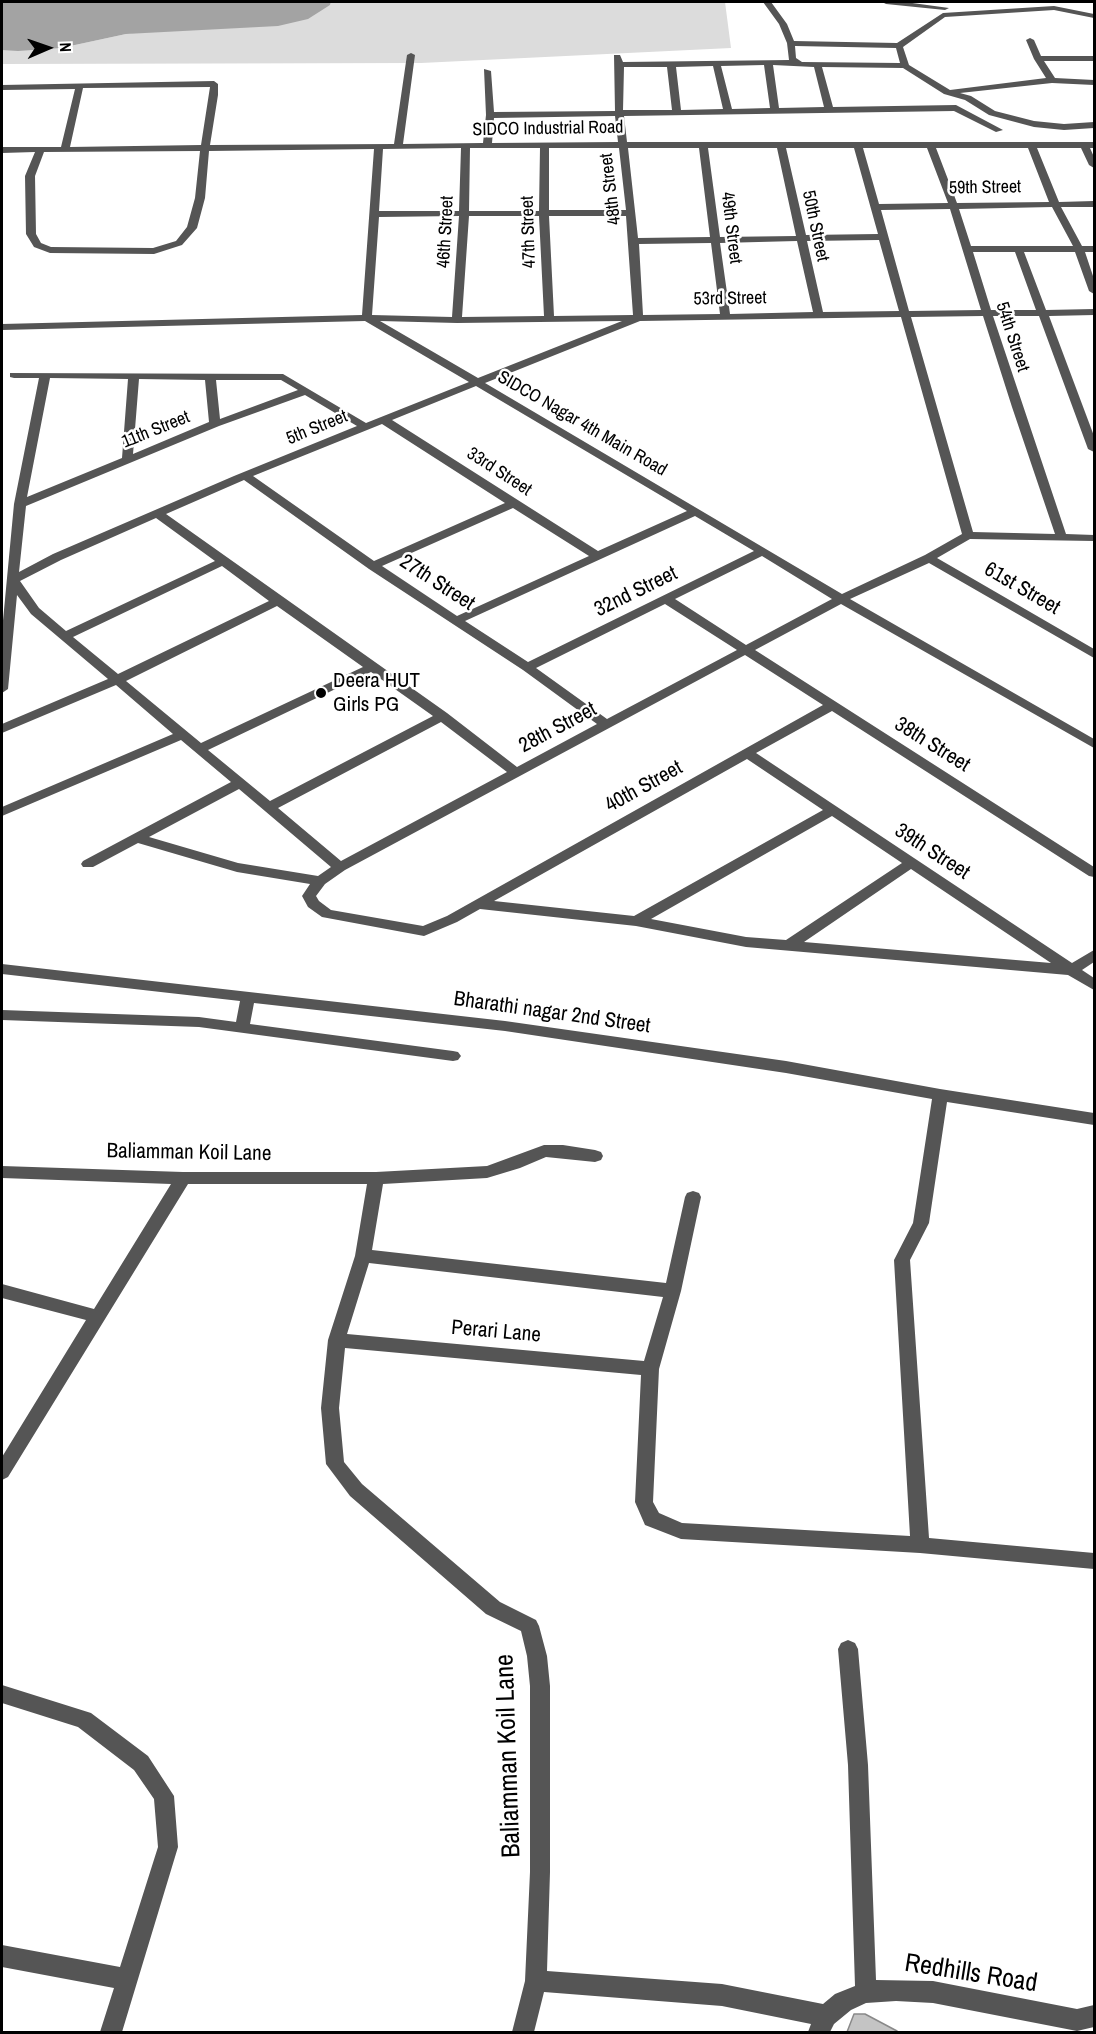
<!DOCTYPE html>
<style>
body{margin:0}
#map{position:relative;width:1096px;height:2034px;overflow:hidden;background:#fff;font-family:"Archivo Narrow",sans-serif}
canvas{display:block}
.frame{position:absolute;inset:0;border:3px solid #000;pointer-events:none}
.north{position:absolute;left:18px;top:18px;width:60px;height:60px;-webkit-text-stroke:4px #fff;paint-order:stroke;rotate:88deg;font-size:16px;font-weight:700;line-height:24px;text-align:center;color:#000}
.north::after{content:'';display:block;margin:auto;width:21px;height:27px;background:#000;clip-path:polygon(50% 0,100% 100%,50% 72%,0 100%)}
</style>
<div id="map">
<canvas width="1096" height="2034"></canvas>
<div class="frame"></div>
<div class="north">N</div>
</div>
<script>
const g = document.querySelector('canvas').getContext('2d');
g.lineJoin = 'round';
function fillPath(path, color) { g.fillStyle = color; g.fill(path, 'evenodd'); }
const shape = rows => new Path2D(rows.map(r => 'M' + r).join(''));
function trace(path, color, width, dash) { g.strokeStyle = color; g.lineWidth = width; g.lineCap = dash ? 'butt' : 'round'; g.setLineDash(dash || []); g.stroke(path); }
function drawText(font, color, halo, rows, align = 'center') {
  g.font = font + ' "Archivo Narrow",sans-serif'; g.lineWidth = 5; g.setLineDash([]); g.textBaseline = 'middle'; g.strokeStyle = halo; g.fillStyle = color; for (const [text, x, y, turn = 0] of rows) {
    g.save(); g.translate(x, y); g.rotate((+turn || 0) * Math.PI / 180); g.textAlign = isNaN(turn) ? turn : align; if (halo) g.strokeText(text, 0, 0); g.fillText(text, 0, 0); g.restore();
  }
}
const green = shape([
 [331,2,725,2,731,48,421,63,2,64,2,50,61,48,126,34,330,5]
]);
const water = shape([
 [2,2,331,2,330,5,308,19,278,26,126,34,61,48,18,51,2,50]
]);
const building = shape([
 [854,2014,865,2014,897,2031,897,2032,847,2032,854,2014]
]);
const minor = shape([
 [763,2,771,2,787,24,794,41,897,43,943,13,1054,6,1094,14,1094,18,1054,10,945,17,903,47,909,65,950,90,1046,78,1034,59,1026,40,1030,38,1034,40,1041,56,1094,56,1094,61,1044,61,1055,78,1094,80,1094,85,1052,83,960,93,971,96,995,111,1034,121,1064,124,1094,122,1094,128,1064,130,1034,127,989,115,965,100,944,94,903,68,822,67,833,107,956,105,1003,130,996,132,954,111,624,116,627,142,1094,142,1094,148,1090,148,1094,157,1094,168,1089,165,1081,148,1037,148,1059,202,1094,201,1094,207,1061,207,1082,246,1094,246,1094,252,1085,252,1094,279,1094,294,1089,291,1075,252,1024,252,1046,310,1094,309,1094,315,1049,316,1094,436,1094,452,1088,449,1039,316,993,316,1066,534,1094,535,1094,541,970,539,937,558,1094,649,1094,658,929,563,850,599,1094,739,1094,748,841,604,755,650,1094,867,1094,877,1089,876,832,711,756,753,1072,963,1094,950,1094,962,1082,970,1094,978,1094,990,1068,975,746,947,636,926,480,909,457,922,424,936,322,917,308,907,302,896,310,884,237,872,138,843,93,867,83,867,81,864,83,861,231,782,181,740,2,816,2,807,173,734,116,685,2,733,2,724,108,679,31,614,17,595,8,689,2,693,2,631,14,504,39,378,14,378,10,377,10,373,283,374,366,423,469,382,365,321,2,330,2,324,362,315,374,149,209,151,205,198,197,228,182,245,154,254,50,253,34,247,26,234,25,176,35,152,2,153,2,147,61,147,75,89,2,90,2,85,214,81,218,84,218,95,210,145,394,144,407,55,411,53,415,55,403,144,483,143,486,115,484,69,491,71,494,112,615,111,614,55,620,55,623,62,789,60,787,43,779,24,763,2],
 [795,46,896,48,900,63,802,62,796,58,795,46],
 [764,65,770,108,732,109,721,66,764,65],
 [773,65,814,67,824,107,779,108,773,65],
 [713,66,723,109,681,110,676,67,713,66],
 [624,67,667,67,672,110,623,110,624,67],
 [210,87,201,145,70,147,83,88,210,87],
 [615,116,618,142,492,143,494,118,615,116],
 [461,148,459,211,379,211,383,149,461,148],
 [470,148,540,148,539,211,469,211,470,148],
 [549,148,619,148,626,210,549,210,549,148],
 [628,148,699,148,710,237,638,238,628,148],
 [708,148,777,148,796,236,720,237,708,148],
 [786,148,854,148,878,234,806,235,786,148],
 [863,148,927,148,948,203,879,204,863,148],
 [936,148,1028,148,1049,202,957,203,936,148],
 [200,151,195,198,187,227,176,241,153,248,51,247,41,243,36,234,35,176,44,152,200,151],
 [1052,207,1073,246,971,246,959,209,1052,207],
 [950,209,981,310,909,311,881,210,950,209],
 [459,216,452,317,372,315,379,217,459,216],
 [469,216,539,216,544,316,462,317,469,216],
 [549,216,626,216,633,315,554,316,549,216],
 [879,240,899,311,823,312,807,241,879,240],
 [797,241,813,312,730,314,720,243,797,241],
 [711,243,720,314,643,315,639,244,711,243],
 [973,252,1015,252,1036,310,991,310,973,252],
 [983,316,1012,407,1055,534,973,532,911,317,983,316],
 [901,317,962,534,925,555,842,594,485,383,640,321,901,317],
 [380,321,457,323,622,321,478,378,380,321],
 [50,378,128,379,122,458,27,497,50,378],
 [139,379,205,380,209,422,133,454,139,379],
 [216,380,281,380,298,390,220,419,216,380],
 [476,386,687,511,598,551,392,420,476,386],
 [305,395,357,426,234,476,53,554,19,572,26,506,219,426,305,395],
 [382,424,505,503,374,561,253,476,382,424],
 [244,480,369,569,523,670,597,724,517,767,447,713,166,514,244,480],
 [513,508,589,556,457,616,382,566,513,508],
 [695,516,754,551,528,662,465,621,695,516],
 [156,518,215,561,66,631,39,608,20,581,61,560,156,518],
 [762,556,832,599,746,645,675,599,762,556],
 [222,566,269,601,118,674,73,637,222,566],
 [665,604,737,650,607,719,536,668,665,604],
 [277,606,363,667,201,743,126,681,277,606],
 [745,655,823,705,447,916,423,926,331,910,319,901,316,896,325,884,345,870,745,655],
 [371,672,433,716,270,801,208,750,371,672],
 [441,722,507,772,341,861,278,808,441,722],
 [747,759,823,810,634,916,494,901,747,759],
 [239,789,331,867,318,876,238,863,149,837,239,789],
 [832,816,902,863,786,940,746,937,651,919,832,816],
 [911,869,1051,963,804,942,911,869],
 [882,2,905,2,949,8,945,10,886,4,882,2],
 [2,964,505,1021,786,1061,940,1089,1094,1113,1094,1125,947,1102,929,1223,910,1260,929,1538,1094,1553,1094,1569,920,1553,681,1539,645,1525,635,1502,641,1375,345,1348,339,1408,344,1462,362,1484,500,1602,536,1620,539,1626,547,1656,550,1686,550,1872,547,1971,722,1984,823,2004,835,1994,855,1986,848,1765,838,1649,841,1643,848,1640,855,1643,858,1649,868,1765,876,1980,933,1981,1077,2009,1094,2005,1094,2027,1077,2031,933,2003,896,2001,866,2003,851,2010,834,2024,830,2032,808,2032,811,2024,722,2006,544,1992,534,2032,512,2032,525,1981,530,1872,530,1686,527,1656,521,1631,486,1614,350,1496,326,1464,321,1408,328,1340,355,1256,367,1184,188,1184,8,1477,2,1480,2,1457,86,1320,2,1298,2,1284,94,1309,171,1184,2,1178,2,1166,183,1172,376,1172,487,1166,544,1145,563,1145,595,1150,601,1152,603,1156,601,1160,595,1162,546,1157,520,1168,487,1178,383,1184,372,1250,666,1283,685,1197,687,1193,693,1191,699,1193,701,1197,681,1291,659,1369,653,1502,659,1513,682,1523,910,1536,894,1260,913,1223,932,1099,786,1073,505,1031,254,1003,250,1024,453,1051,458,1052,461,1056,458,1060,453,1061,199,1027,2,1020,2,1010,199,1017,236,1022,240,1001,2,974,2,964],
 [369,1263,663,1297,644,1361,347,1334,369,1263],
 [2,1685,91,1713,148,1756,174,1796,178,1847,122,2032,100,2032,114,1988,2,1967,2,1945,120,1967,158,1847,154,1799,134,1770,78,1727,2,1703,2,1685]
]);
const markers = [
 [321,693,6,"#000"]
];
const farStreetnames = [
 ["SIDCO Industrial Road",548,129,-1],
 ["59th Street",985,188,-1],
 ["48th Street",611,189,-97],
 ["50th Street",815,226,78],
 ["49th Street",731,228,83],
 ["46th Street",446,232,-87],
 ["47th Street",529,232,-92],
 ["53rd Street",730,299,-1],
 ["54th Street",1012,337,72],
 ["SIDCO Nagar 4th Main Road",582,424,30],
 ["5th Street",317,428,-22],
 ["11th Street",156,430,-22],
 ["33rd Street",499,472,33]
];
const streetNames = [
 ["27th Street",437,583,33],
 ["61st Street",1022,589,30],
 ["32nd Street",636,592,-26],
 ["28th Street",558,728,-28],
 ["38th Street",932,745,32],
 ["40th Street",644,787,-29],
 ["39th Street",932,852,33],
 ["Bharathi nagar 2nd Street",552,1013,8],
 ["Baliamman Koil Lane",189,1153,1],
 ["Perari Lane",496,1332,5]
];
const poiNames = [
 ["Deera HUT",333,681],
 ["Girls PG",333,705]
];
const nearStreetnames = [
 ["Baliamman Koil Lane",509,1756,-92],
 ["Redhills Road",971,1974,9]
];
fillPath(green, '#dcdcdc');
fillPath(water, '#a3a3a3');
fillPath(building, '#c4c4c4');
trace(building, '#898989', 1.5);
fillPath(minor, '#555');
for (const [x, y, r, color] of markers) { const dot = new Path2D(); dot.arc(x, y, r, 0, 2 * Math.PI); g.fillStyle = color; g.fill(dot); trace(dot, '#fff', 2); }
drawText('18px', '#000', '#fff', farStreetnames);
drawText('21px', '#000', '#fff', streetNames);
drawText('21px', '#000', '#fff', poiNames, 'left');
drawText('26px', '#000', '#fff', nearStreetnames);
</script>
